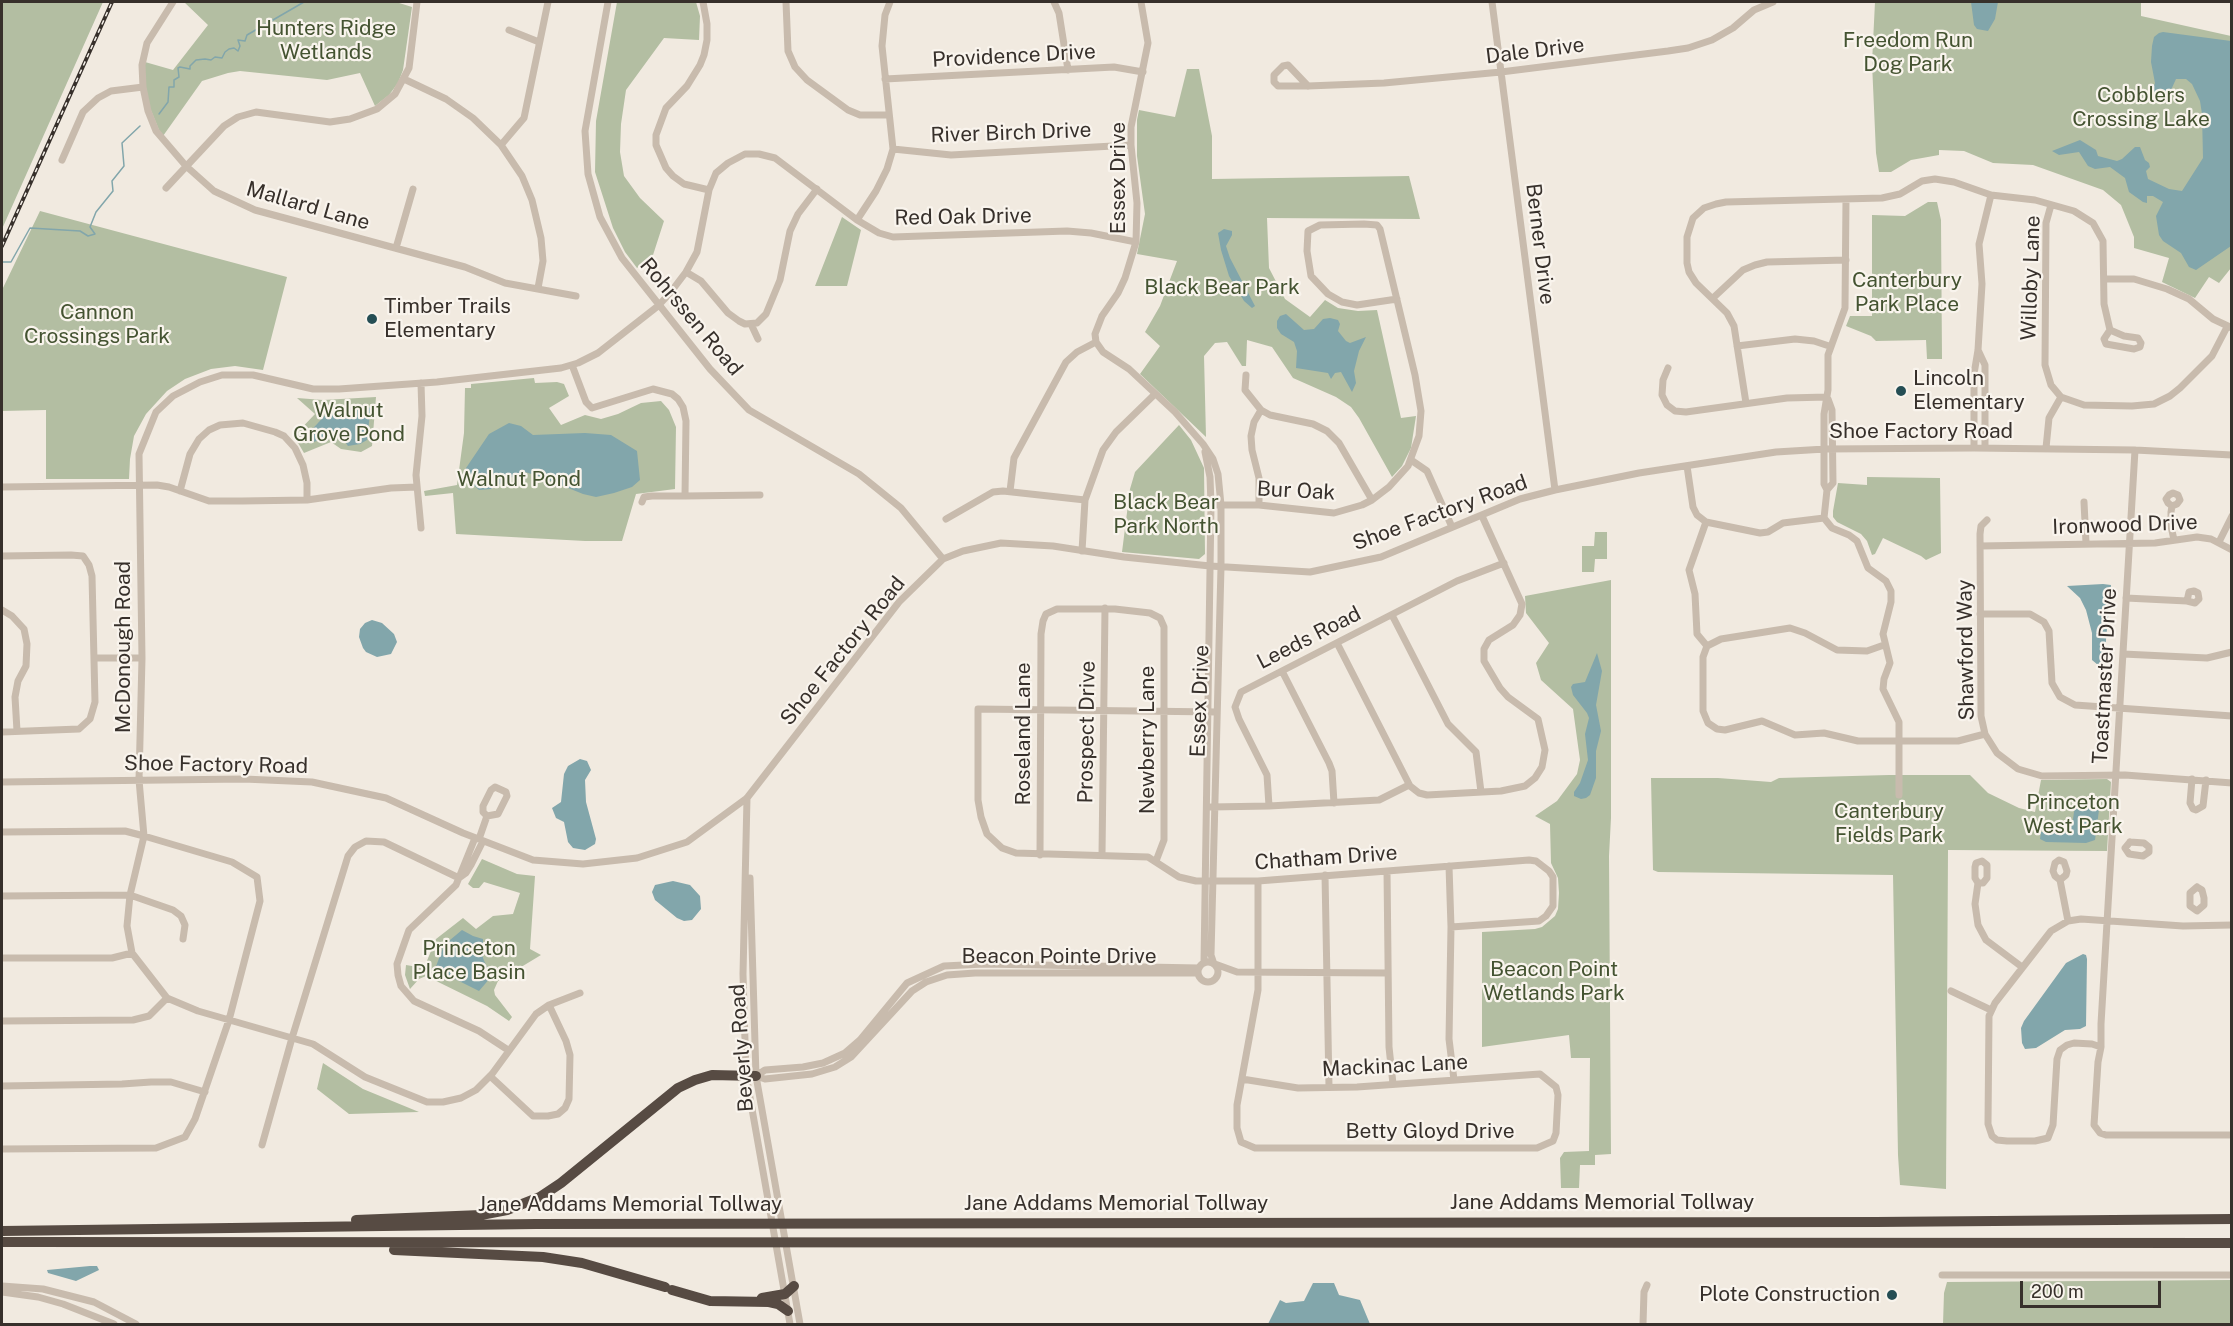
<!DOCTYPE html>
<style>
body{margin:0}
#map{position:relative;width:2233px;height:1326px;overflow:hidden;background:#f1eae0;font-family:"Public Sans",sans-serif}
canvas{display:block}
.frame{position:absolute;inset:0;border:3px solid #37302b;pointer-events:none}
.scale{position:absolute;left:2020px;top:1281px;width:141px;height:27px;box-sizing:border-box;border:3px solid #37302b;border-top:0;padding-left:8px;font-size:18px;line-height:21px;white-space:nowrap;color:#37302b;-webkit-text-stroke:4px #f9f4ed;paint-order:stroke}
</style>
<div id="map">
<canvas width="2233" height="1326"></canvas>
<div class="frame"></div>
<div class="scale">200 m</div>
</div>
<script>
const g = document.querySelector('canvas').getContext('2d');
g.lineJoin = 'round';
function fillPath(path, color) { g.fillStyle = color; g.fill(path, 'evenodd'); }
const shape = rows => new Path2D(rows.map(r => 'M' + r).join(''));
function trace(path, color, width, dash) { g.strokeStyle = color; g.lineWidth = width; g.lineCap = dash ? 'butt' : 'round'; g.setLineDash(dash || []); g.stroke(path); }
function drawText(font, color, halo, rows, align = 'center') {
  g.font = font + ' "Public Sans",sans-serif'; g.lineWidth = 4.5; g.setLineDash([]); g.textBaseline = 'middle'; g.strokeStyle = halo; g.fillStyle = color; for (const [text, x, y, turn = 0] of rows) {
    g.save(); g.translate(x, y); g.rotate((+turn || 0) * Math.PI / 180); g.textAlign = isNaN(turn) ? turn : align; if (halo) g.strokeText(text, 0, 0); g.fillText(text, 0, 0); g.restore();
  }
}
const green = shape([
 [2,2,103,2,2,229],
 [184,2,396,2,412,7,403,70,398,83,389,95,375,106,360,73,327,80,240,71,228,73,202,81,163,136,159,130,150,108,145,88,145,62,173,70,208,25],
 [617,2,696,2,700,16,699,40,664,38,626,90,621,124,620,152,624,176,640,198,664,221,653,255,637,268,625,252,613,228,595,172,596,121],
 [1875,2,2141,2,2141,16,2231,36,2231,268,2219,283,2209,277,2195,298,2162,282,2169,258,2134,248,2134,237,2121,205,2103,190,2033,165,1993,163,1964,151,1939,150,1939,155,1911,160,1891,172,1879,172,1876,153,1872,63],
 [1187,69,1199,69,1212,136,1212,179,1409,176,1420,219,1267,218,1269,268,1285,299,1310,317,1325,300,1338,308,1358,311,1377,310,1401,418,1416,416,1411,448,1402,466,1392,477,1359,418,1351,407,1336,397,1293,378,1272,347,1247,340,1246,366,1242,366,1227,342,1215,343,1204,356,1206,437,1140,374,1160,346,1145,332,1160,306,1177,261,1137,254,1145,214,1137,156,1137,120,1139,110,1175,117],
 [1928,202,1937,202,1941,220,1942,359,1927,359,1926,340,1876,341,1871,336,1846,326,1850,316,1872,316,1872,215,1905,216],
 [40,211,287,277,263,370,235,366,211,369,185,379,167,391,146,414,134,436,130,459,129,479,46,479,46,410,2,411,2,290],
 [842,217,861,230,847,286,815,286],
 [534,378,535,383,557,382,564,384,569,396,549,408,561,425,585,415,601,419,618,414,641,403,661,401,669,410,676,427,675,489,636,494,622,541,585,541,456,534,453,493,425,496,424,491,457,485,464,433,465,388,471,388,471,384],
 [376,397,372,446,361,452,341,449,331,442,304,453,294,436,315,414,297,398,323,400],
 [1179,425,1191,440,1204,468,1205,554,1199,559,1122,552,1130,489,1135,472],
 [1867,477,1940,478,1941,553,1926,560,1921,556,1883,538,1875,554,1872,555,1867,541,1861,534,1837,522,1833,517,1833,511,1838,483,1867,485],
 [1595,532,1607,532,1607,559,1595,559,1594,572,1582,572,1582,546,1594,546],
 [1611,580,1611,818,1609,856,1611,1154,1595,1155,1595,1165,1580,1165,1579,1188,1561,1188,1560,1158,1564,1152,1589,1151,1590,1058,1571,1058,1569,1035,1482,1047,1482,932,1535,929,1542,927,1555,916,1558,909,1559,893,1558,878,1551,863,1550,824,1535,816,1557,801,1577,774,1580,760,1573,709,1541,680,1536,663,1549,643,1526,613,1525,596],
 [1889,775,1970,775,1988,793,2019,808,2035,812,2041,780,2107,779,2111,782,2107,851,1948,850,1946,1189,1900,1185,1898,1155,1893,875,1658,872,1653,870,1651,778,1718,778,1771,782,1779,778],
 [482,859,517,874,535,876,530,949,541,955,498,981,494,990,495,995,512,1017,509,1021,487,1006,426,976,419,979,410,989,405,975,406,965,424,968,436,939,463,918,476,929,493,916,513,914,520,893,484,882,479,888,473,888,468,884],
 [323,1063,363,1089,419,1112,349,1114,317,1089],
 [2231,1280,2231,1324,1943,1324,1944,1293,1947,1282]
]);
const water = shape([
 [1971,2,1998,2,1995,19,1988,31,1977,29,1974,25],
 [2163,32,2231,41,2231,246,2196,270,2189,267,2181,253,2163,241,2159,235,2156,216,2163,202,2153,196,2147,196,2147,203,2143,202,2129,192,2125,178,2110,167,2095,169,2088,166,2079,152,2059,155,2052,151,2080,140,2096,150,2098,156,2117,161,2122,159,2135,147,2140,147,2145,160,2149,163,2150,167,2146,171,2148,179,2169,189,2182,191,2203,158,2202,114,2200,101,2192,84,2186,79,2176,79,2171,90,2151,95,2155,83,2151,62,2152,46,2154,37,2159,33],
 [1224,229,1232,231,1232,235,1226,246,1230,258,1255,306,1252,308,1244,301,1229,276,1221,250,1218,233],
 [1286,314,1304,330,1314,329,1323,319,1330,318,1338,320,1340,324,1338,331,1346,341,1350,343,1366,337,1359,351,1354,371,1356,383,1352,392,1341,372,1335,373,1331,379,1328,373,1296,368,1297,351,1294,342,1281,334,1277,328,1277,321,1280,316],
 [365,405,370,408,370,414,367,440,360,444,348,446,341,436,330,436,311,443,307,442,305,437,330,410],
 [509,423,521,426,533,435,585,433,611,435,637,451,640,480,632,487,614,493,596,497,583,494,541,477,525,472,519,473,491,489,479,490,466,478,466,468,489,434],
 [2103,584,2111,585,2104,662,2098,665,2092,660,2092,633,2086,610,2080,598,2067,586],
 [372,620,382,623,394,634,397,642,391,654,377,657,366,652,363,648,359,637,360,629,365,623],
 [1597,653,1602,671,1596,705,1601,731,1596,751,1596,778,1590,795,1586,798,1581,799,1574,796,1574,792,1580,783,1588,760,1585,734,1589,718,1587,713,1573,695,1571,687,1573,684,1585,682],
 [580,759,587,761,591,770,585,780,586,802,596,839,595,844,585,850,573,848,568,842,564,822,556,818,552,808,561,802,564,774,568,766],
 [2082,802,2094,804,2099,810,2095,840,2086,843,2046,842,2040,839,2041,832,2072,826,2075,805],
 [673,881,690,885,700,896,701,909,692,920,684,921,677,918,655,900,652,892,655,885],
 [462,930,473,936,483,939,483,958,491,977,479,991,435,969,444,945],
 [2083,954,2086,955,2087,959,2086,1026,2080,1029,2065,1030,2036,1048,2025,1049,2022,1043,2021,1028,2024,1021,2066,963],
 [90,1266,97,1266,99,1270,76,1281,48,1273,47,1270],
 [1313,1283,1334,1283,1339,1295,1360,1300,1370,1324,1268,1324,1280,1300,1286,1303,1304,1301]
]);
const stream = shape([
 [159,114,168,102,169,87,174,87,174,80,179,77,178,68,180,67,190,69,190,66,196,60,205,59,211,60,215,57,222,58,225,52,229,49,234,48,238,51,240,46,238,40,245,41,247,35,304,2],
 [2,262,11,262,30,228,80,231,88,236,95,234,90,227,96,212,113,191,112,181,124,166,122,143,140,126]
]);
const minor = shape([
 [173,2,147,43,142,65,143,87,148,111,156,131,186,166,214,191,255,210,465,267,505,283,576,296],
 [608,2,585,131,588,174,600,217,622,258,710,369,749,410,859,474,901,508,943,559],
 [703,2,707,24,707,40,704,55,700,65,687,86,666,108,656,135,656,145,666,168,673,176,684,184,709,190],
 [786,2,788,51,795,67,807,80,848,110,860,115,889,115],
 [1054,2,1059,13,1068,70],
 [1141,2,1148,43,1131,127,1131,145,1137,203,1136,242,1125,278,1118,293,1102,316,1095,334,1096,342,1103,352,1129,369,1175,412,1203,444,1213,459,1218,474,1221,505,1221,567,1211,955,1214,964],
 [1492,2,1555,490],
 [509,30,539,42],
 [404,79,446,99,473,118,501,145,522,176,532,200,541,238,543,261,538,288],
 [885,79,1114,67,1143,72],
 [1308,86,1288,65,1283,66,1274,75,1274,82,1278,86,1308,86,1384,83,1501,72,1668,51,1688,48,1712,40,1733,28,1754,10,1773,2],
 [501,145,524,118,548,2],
 [893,149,951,155,1131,145],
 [62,160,83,112,98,98,111,91,143,87],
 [166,188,224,126,238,117,256,112,330,122,350,119,377,109,395,94,409,68,417,2],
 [1846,199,1845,308,1828,355,1828,390,1824,414,1824,484,1827,490,1824,518,1832,528,1849,535,1857,541,1868,568,1886,581,1891,591,1891,602,1883,634,1890,663,1884,679,1883,689,1899,722,1899,795],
 [2051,205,2046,223,2045,365,2051,385,2061,397,2084,405,2132,406,2154,404,2170,396,2180,388,2212,356,2227,327],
 [857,220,876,191,887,169,893,149,882,46,885,15,890,2],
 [396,248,413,189],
 [686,272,701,281,728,313,739,321,745,324,757,323,766,314,780,280,790,231,798,214,817,189],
 [2104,279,2134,279,2167,289,2189,299,2213,319,2232,328],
 [1713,298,1743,270,1755,265,1767,262,1846,260],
 [751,324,758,339],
 [1737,346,1795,339,1814,341,1829,346],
 [1978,350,1985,365,1985,448],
 [572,365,586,402,592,408,653,389,672,394,678,399,683,407,686,421,685,496,760,495],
 [1668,368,1663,380,1662,395,1667,405,1675,411,1686,412,1787,398,1827,397],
 [1246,375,1245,390,1261,410,1270,415,1313,424,1327,431,1339,443,1372,500],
 [1746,403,1734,326,1727,313,1696,283,1689,272,1687,263,1687,237,1693,218,1704,208,1716,204,1726,202,1882,198,1900,194,1922,181,1935,179,1954,182,1991,195,2035,200,2074,211,2093,223,2103,241,2104,304,2110,330,2124,336,2138,338,2141,343,2140,347,2134,349,2106,344,2104,339,2110,330],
 [1974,448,1974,374,1978,350,1982,284,1979,244,1991,195],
 [2046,448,2049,418,2061,397],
 [2135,450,2101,1024,2101,1047,2098,1062,2094,1125,2100,1133,2106,1135,2232,1135],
 [1411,460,1427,471,1452,527],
 [1687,466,1693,507,1697,515,1706,522,1760,533,1768,532,1783,523,1824,518],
 [2,487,157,485,169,487,209,501,242,501,307,500,391,488,417,487],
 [1827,490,1833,483,1832,410,1828,399],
 [180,491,190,454,199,439,209,430,220,425,243,423,275,432,284,436,295,448,303,465,307,483,307,500],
 [1010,491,1014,458,1066,362,1077,352,1096,342],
 [642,502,644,497,652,496,685,496],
 [2084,502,2086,543],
 [1211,505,1259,505,1334,513,1362,505,1372,500,1389,487,1408,466,1419,436,1421,411,1415,375,1380,229,1377,225,1364,224,1320,225,1308,231,1307,251,1311,276,1328,294,1342,302,1357,305,1397,299],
 [1259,505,1259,478,1252,450,1251,436,1254,422,1261,410],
 [2172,506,2168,503,2166,499,2169,495,2173,493,2178,495,2180,500,2177,504,2172,506,2171,512,2171,526,2174,540],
 [946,519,993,492,1003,491,1085,500],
 [1987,520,1981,526,1980,534,1981,716,1985,734,1997,753,2018,769,2042,776,2125,775,2232,783],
 [1706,522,1689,570,1695,594,1697,634,1707,646],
 [421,528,416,475,422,416,421,383],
 [2219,542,2232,516],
 [1980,546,2155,543,2197,537,2211,539,2232,550],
 [1082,551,1085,500,1103,450,1116,432,1155,394],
 [2,556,71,555,83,556,89,565,92,576,95,702,90,719,79,729,2,732],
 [2126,598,2187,601,2195,603,2199,599,2198,593,2194,591,2189,592,2187,601],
 [2,610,12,616,24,629,27,644,26,666,18,681,15,697,17,731],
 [1980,614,2030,614,2044,622,2049,631,2052,683,2060,697,2075,705,2232,716],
 [1392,615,1448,724,1476,752,1481,792],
 [1337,643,1410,786,1419,793,1427,795,1501,791,1525,786,1535,778,1542,767,1545,750,1538,719,1508,697,1500,688,1484,661,1484,649,1489,640,1513,625,1520,615,1522,604,1482,516],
 [1707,646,1703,657,1703,711,1708,723,1717,729,1725,730,1762,721,1795,735,1824,733,1858,741,1958,741,1985,734],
 [1707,646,1721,639,1790,628,1805,633,1837,650,1867,651,1884,645],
 [2123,654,2207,658,2232,652],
 [95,658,142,658],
 [1282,671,1329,763,1332,771,1334,803],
 [1217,712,978,709,978,800,981,817,987,834,1002,848,1016,853,1148,857,1179,877,1196,881,1258,881,1529,860,1536,861,1549,871,1553,877,1553,906,1546,916,1539,921,1451,927],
 [2192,779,2190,803,2193,809,2196,810,2203,806,2206,780],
 [2,782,244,779,312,782,386,798,463,833,533,860,583,864,637,858,687,842,747,798,899,602,943,559,963,551,1001,543,1053,546,1124,557,1210,566,1310,572,1381,557,1520,499,1555,490,1639,473,1776,452,1825,449,1974,448,2135,450,2232,455],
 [747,798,743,974,746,1075,790,1324],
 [1269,806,1267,775,1239,719,1235,707,1241,692,1457,581,1504,563],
 [1211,807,1269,806,1379,800,1409,785],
 [2,832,125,831,144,836,232,862,257,877,260,901,229,1020,195,1119,185,1137,156,1148,2,1149],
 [475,838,456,885,409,930,397,964,398,975,401,986,414,1001,479,1031,508,1050],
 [479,839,487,816,483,812,483,806,491,790,495,787,506,792,507,796,498,814,487,816],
 [2130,842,2144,843,2149,847,2149,852,2143,856,2129,854,2125,848,2130,842],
 [1040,855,1041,634,1043,621,1046,614,1057,609,1115,609,1150,613,1160,618,1164,627,1164,840,1156,861],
 [1102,855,1105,608],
 [1449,866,1451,927,1449,1039,1454,1080],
 [1387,871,1389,1047,1393,1084],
 [1325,875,1329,1087],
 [459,878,466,873,471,865,483,841],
 [750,878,756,1076,800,1324],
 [2060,880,2066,875,2067,871,2064,862,2059,860,2055,863,2053,871,2055,876,2060,880,2068,921],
 [1978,883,1983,883,1987,878,1987,865,1982,861,1976,863,1975,867,1975,878,1978,883,1975,904,1978,925,1986,940,2022,967],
 [2197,887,2202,890,2204,898,2204,905,2197,911,2190,906,2190,893,2197,887],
 [2,896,130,895,173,910,181,916,185,925,183,939],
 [2,958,112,958,132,953],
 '1198 972a10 10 0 1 1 20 0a10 10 0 1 1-20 0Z',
 [1204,963,1211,505,1210,477,1205,452],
 [1215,964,1237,972,1387,973],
 [1951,991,1991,1010],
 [580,993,549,1005,536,1014,492,1074,476,1090,461,1098,443,1102,427,1102,365,1077,313,1044,198,1011,167,998,132,953,127,926,130,895,144,836,139,780,142,658,139,454,156,412,173,396,200,382,222,375,253,375,313,389,339,389,437,382,561,368,578,363,598,353,658,306,670,293,686,272,697,252,709,190,716,173,728,163,745,154,759,154,775,158,857,220,879,233,893,237,1067,231,1091,233,1136,242],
 [2,1021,133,1020,149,1016,167,998],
 [2101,1047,2092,1044,2074,1043,2067,1045,2060,1050,2057,1059,2053,1125,2048,1138,2035,1141,2007,1141,1997,1140,1992,1136,1988,1124,1989,1016,1995,1003,2051,931,2068,921,2081,919,2183,926,2232,925],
 [490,1076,533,1116,548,1116,558,1114,565,1108,569,1099,570,1055,566,1041,549,1005],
 [756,1076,765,1070,803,1067,823,1063,845,1053,860,1040,907,983,944,966,984,964,1199,968],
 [756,1076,765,1079,812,1074,835,1067,851,1057,912,991,926,982,947,975,975,973,1198,973],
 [1242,1079,1298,1088,1357,1087,1540,1074,1556,1087,1558,1095,1556,1133,1553,1141,1537,1148,1255,1148,1241,1142,1237,1128,1237,1105,1258,990,1258,881],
 [2,1086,122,1084,151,1082,171,1082,205,1092],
 [262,1145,292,1038,348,856,355,847,366,841,384,842,459,878],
 [1942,1275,2232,1275],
 [2,1286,43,1289,94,1302,136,1324],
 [2,1292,38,1297,63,1304,114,1324],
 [1643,1324,1644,1292,1647,1285]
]);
const highway = shape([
 [356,1220,481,1215,507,1210,540,1197,561,1183,678,1088,695,1080,712,1075,756,1076],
 [2,1231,536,1224,1876,1222,2232,1219],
 [2,1242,2232,1243],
 [394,1250,543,1257,582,1263,665,1287],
 [672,1290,710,1301,769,1302,778,1304,788,1311],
 [762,1298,785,1294,794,1286]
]);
const rail = shape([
 [2,246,112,2]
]);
const markers = [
 [372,319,6,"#254e54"],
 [1901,391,6,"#254e54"],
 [1892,1295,6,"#254e54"]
];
const parkNames = [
 ["Hunters Ridge",326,29],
 ["Wetlands",326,53],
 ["Freedom Run",1908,41],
 ["Dog Park",1908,65],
 ["Cobblers",2141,96],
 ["Crossing Lake",2141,120],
 ["Canterbury",1907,281],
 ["Park Place",1907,305],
 ["Black Bear Park",1222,288],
 ["Cannon",97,313],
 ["Crossings Park",97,337],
 ["Walnut",349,411],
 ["Grove Pond",349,435],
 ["Walnut Pond",519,480],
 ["Black Bear",1166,503],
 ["Park North",1166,527],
 ["Princeton",2073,803],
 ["West Park",2073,827],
 ["Canterbury",1889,812],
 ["Fields Park",1889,836],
 ["Princeton",469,949],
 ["Place Basin",469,973],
 ["Beacon Point",1554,970],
 ["Wetlands Park",1554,994]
];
const streetNames = [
 ["Dale Drive",1535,51,-7],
 ["Providence Drive",1014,56,-3],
 ["River Birch Drive",1011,133,-2],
 ["Essex Drive",1119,178,-90],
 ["Mallard Lane",308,206,16],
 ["Red Oak Drive",963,217,-1],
 ["Berner Drive",1540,244,83],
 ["Willoby Lane",2031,278,-88],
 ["Rohrssen Road",691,317,50],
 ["Shoe Factory Road",1921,432],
 ["Bur Oak",1296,491,3],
 ["Shoe Factory Road",1440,513,-20],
 ["Ironwood Drive",2125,525,-2],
 ["Leeds Road",1309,638,-27],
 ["McDonough Road",124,647,-90],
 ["Shawford Way",1966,650,-91],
 ["Shoe Factory Road",843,651,-51],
 ["Toastmaster Drive",2105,676,-87],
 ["Essex Drive",1200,701,-88],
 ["Prospect Drive",1087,732,-89],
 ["Roseland Lane",1024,734,-90],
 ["Newberry Lane",1148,740,-90],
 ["Shoe Factory Road",216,765,1],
 ["Chatham Drive",1326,858,-4],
 ["Beacon Pointe Drive",1059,957],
 ["Beverly Road",742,1048,-94],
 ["Mackinac Lane",1395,1066,-3],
 ["Betty Gloyd Drive",1430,1132],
 ["Jane Addams Memorial Tollway",1602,1203],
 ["Jane Addams Memorial Tollway",1116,1204],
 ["Jane Addams Memorial Tollway",630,1205]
];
const poiNames = [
 ["Timber Trails",384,307],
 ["Elementary",384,331],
 ["Lincoln",1913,379],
 ["Elementary",1913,403],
 ["Plote Construction",1880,1295,"right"]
];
fillPath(green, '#b3bea2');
fillPath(water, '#82a6ab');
trace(stream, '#82a6ab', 1.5);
trace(minor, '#c8bbad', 7);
trace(highway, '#574b43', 10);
trace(rail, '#37302b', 4);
trace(rail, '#f9f4ed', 1.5, [4.5]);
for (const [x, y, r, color] of markers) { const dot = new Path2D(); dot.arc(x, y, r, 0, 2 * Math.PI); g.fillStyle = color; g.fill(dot); trace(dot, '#f9f4ed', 2); }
drawText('21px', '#445331', '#f9f4ed', parkNames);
drawText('21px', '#37302b', '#f9f4ed', streetNames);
drawText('21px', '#37302b', '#f9f4ed', poiNames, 'left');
</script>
